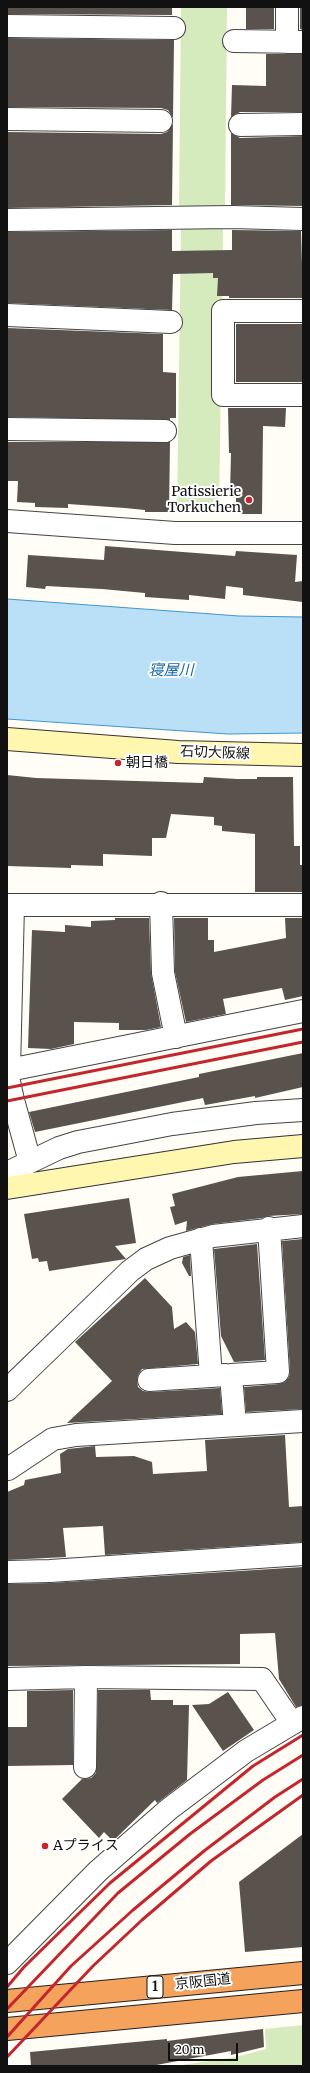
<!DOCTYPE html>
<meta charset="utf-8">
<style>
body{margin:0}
#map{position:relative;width:310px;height:2073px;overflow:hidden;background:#fffdf5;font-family:Merriweather,serif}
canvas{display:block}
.frame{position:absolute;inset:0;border:8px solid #111;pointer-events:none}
.scale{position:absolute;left:168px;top:2043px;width:70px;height:18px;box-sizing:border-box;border:2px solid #111;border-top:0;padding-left:5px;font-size:12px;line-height:14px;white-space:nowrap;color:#111;-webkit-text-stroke:3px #fff;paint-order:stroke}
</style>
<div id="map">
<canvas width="310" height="2073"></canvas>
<div class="frame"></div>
<div class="scale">20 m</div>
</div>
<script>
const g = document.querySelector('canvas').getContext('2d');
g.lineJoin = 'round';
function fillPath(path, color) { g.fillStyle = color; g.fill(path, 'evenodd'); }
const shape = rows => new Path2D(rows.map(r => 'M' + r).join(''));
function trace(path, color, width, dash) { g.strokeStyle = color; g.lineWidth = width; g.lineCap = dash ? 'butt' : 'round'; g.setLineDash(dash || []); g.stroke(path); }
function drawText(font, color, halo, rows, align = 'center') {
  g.font = font + ' Merriweather,"Noto Sans JP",serif'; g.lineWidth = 4; g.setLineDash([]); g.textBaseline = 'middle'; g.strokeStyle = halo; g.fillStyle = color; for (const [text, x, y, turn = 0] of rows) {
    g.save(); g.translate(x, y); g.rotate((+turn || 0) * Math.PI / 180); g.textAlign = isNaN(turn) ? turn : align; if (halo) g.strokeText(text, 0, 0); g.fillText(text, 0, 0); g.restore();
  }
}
const green = shape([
 [181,7,227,7,225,209,179,209],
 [181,228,223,229,219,513,177,512],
 [303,2025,303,2066,175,2066,236,2057,266,2049,265,2029]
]);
const water = shape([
 [7,599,239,616,303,617,303,733,228,734,7,719,7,599]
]);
const building = shape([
 [7,7,172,7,172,15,7,14],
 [246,7,274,7,274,29,246,29],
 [300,7,303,7,303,30,300,29],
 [7,38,174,40,173,118,168,110,161,108,8,107],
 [266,54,303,54,303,112,240,112,231,117,232,85,266,86],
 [173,124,172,205,7,208,7,132,161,134,167,132],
 [231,133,240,138,303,136,303,206,231,205],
 [172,230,172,251,232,250,232,230,301,231,303,298,229,298,229,296,217,296,218,278,213,278,213,273,173,274,172,310,7,303,7,232],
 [236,324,303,324,303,382,236,382],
 [7,328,163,334,163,372,176,373,176,418,170,418,170,420,7,417],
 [228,408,286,408,285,427,263,426,262,514,236,514,236,495,230,495,231,453,229,453],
 [7,442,170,442,169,512,145,512,145,510,125,508,68,504,68,508,35,507,35,503,17,502,18,481,7,481],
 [105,546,235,556,236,551,297,555,295,582,303,581,303,602,243,595,243,588,226,586,225,599,189,595,189,600,145,597,145,593,102,589,46,586,45,589,26,587,28,555,104,560],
 [7,775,36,778,203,783,204,777,237,779,257,779,257,777,293,777,294,846,300,846,300,865,303,865,303,892,255,892,255,834,222,831,222,826,214,825,214,817,171,814,166,838,152,838,152,856,103,854,103,866,71,865,71,868,7,866],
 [115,918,149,918,151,973,161,1027,146,1030,119,1030,119,1023,74,1022,74,1044,51,1049,28,1048,32,930,65,932,65,925,91,927,91,921,115,920],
 [174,918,208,918,208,940,214,940,214,952,286,938,285,918,303,918,303,996,285,1000,282,988,223,999,226,1014,186,1022,175,972],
 [303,1053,303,1087,255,1098,255,1096,205,1105,203,1098,35,1132,29,1112,199,1077,199,1074],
 [303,1171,303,1214,268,1216,262,1218,212,1224,186,1231,187,1221,175,1225,170,1207,175,1206,172,1194,238,1177],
 [129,1198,136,1243,115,1246,126,1259,49,1271,47,1261,39,1262,38,1258,32,1259,24,1214],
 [303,1239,303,1409,246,1412,244,1387,279,1384,285,1382,289,1377,290,1371,282,1241],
 [257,1244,265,1360,234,1362,221,1336,214,1249],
 [190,1255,191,1276,189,1276,182,1263,183,1257],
 [145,1278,172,1307,174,1329,186,1322,195,1332,198,1364,142,1369,138,1375,137,1380,138,1387,143,1391,150,1392,220,1388,222,1414,67,1423,112,1381,75,1342],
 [285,1435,289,1507,303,1506,303,1542,105,1555,103,1526,63,1528,66,1557,7,1560,7,1492,24,1485,25,1480,61,1473,60,1454,68,1449,95,1446,96,1457,134,1456,152,1462,153,1474,207,1471,205,1440],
 [303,1567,303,1705,296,1707,279,1679,275,1633,240,1634,240,1664,7,1666,7,1584,51,1583],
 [73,1690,73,1765,7,1766,7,1727,27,1727,27,1691],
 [98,1690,150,1690,151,1700,173,1700,173,1705,189,1705,187,1780,157,1803,155,1800,113,1841,104,1832,99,1838,62,1799,82,1779,91,1778,96,1773],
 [228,1692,254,1730,223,1751,192,1705,209,1704],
 [303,1834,303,1947,245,1952,239,1882],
 [263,2029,264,2047,231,2055,231,2051,151,2066,31,2066,30,2052,167,2039,167,2041]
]);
const street = shape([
 [7,26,174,28],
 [234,41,303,42],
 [287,42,287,7],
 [7,119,161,121],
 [240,125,303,124],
 [7,220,232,217,303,219],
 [303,311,223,311,223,395,303,395],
 [7,315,171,322],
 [7,429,165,431],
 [7,521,175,533,303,533],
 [161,903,163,973,176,1037],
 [7,905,303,905],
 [13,905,9,1070,303,1011],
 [9,1070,8,1077,13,1100,27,1151],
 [7,1173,59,1148,78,1142,172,1124,256,1113,303,1110],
 [201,1239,211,1376],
 [149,1380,226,1375],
 [7,1390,130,1271,146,1259,170,1248,213,1236,303,1226],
 [235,1425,231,1375,278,1372,269,1228],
 [8,1469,53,1439,76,1435,303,1421],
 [7,1572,50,1571,303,1554],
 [7,1679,86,1677,262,1679,292,1723],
 [85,1767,86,1677],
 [7,1963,98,1871,169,1809,246,1751,303,1717]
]);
const secondary = shape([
 [7,739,178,752,303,755],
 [7,1188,234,1152,303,1146]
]);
const highway = shape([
 [7,2001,303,1973],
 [7,2029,303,2001]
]);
const rail = shape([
 [7,1088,303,1029],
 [7,1101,303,1042],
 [7,1987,24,1967,110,1883,253,1766,303,1735],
 [7,2009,118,1893,190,1834,263,1780,303,1755],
 [7,2037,71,1966,133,1910,204,1851,275,1797,303,1779],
 [7,2057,93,1966,142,1920,211,1861,303,1795]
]);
const markers = [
 [249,500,4,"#c4262e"],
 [118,763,4,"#c4262e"],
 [45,1846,4,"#c4262e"]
];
const shields = [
 [155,1987,16]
];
const shieldNames = [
 ["1",155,1987]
];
const poiNames = [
 ["Patissierie",241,492,"right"],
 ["Torkuchen",241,508,"right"],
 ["朝日橋",126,763],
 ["Aプライス",53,1846]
];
const streetNames = [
 ["石切大阪線",215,753,2],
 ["京阪国道",203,1982,-6]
];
const waterNames = [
 ["寝屋川",171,671]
];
fillPath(green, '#d5ebbd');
fillPath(water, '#b9e0f7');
trace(water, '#3f96cf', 1);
fillPath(building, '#5a524d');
trace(street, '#444', 24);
trace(secondary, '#333', 24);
trace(highway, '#222', 24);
trace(street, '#fff', 22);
trace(secondary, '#fff6b0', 22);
trace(highway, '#f5a25d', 22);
trace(rail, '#c4262e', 3);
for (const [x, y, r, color] of markers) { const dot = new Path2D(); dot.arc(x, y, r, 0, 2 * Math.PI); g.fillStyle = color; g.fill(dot); trace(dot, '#fff', 1.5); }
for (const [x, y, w] of shields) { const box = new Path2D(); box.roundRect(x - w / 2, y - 11, w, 22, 3); g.fillStyle = '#fff'; g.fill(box); trace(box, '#111', 1); }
drawText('bold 13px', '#111', null, shieldNames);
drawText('14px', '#111', '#fff', poiNames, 'left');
drawText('14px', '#111', '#fff', streetNames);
drawText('italic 15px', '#1768a6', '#fff', waterNames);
</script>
